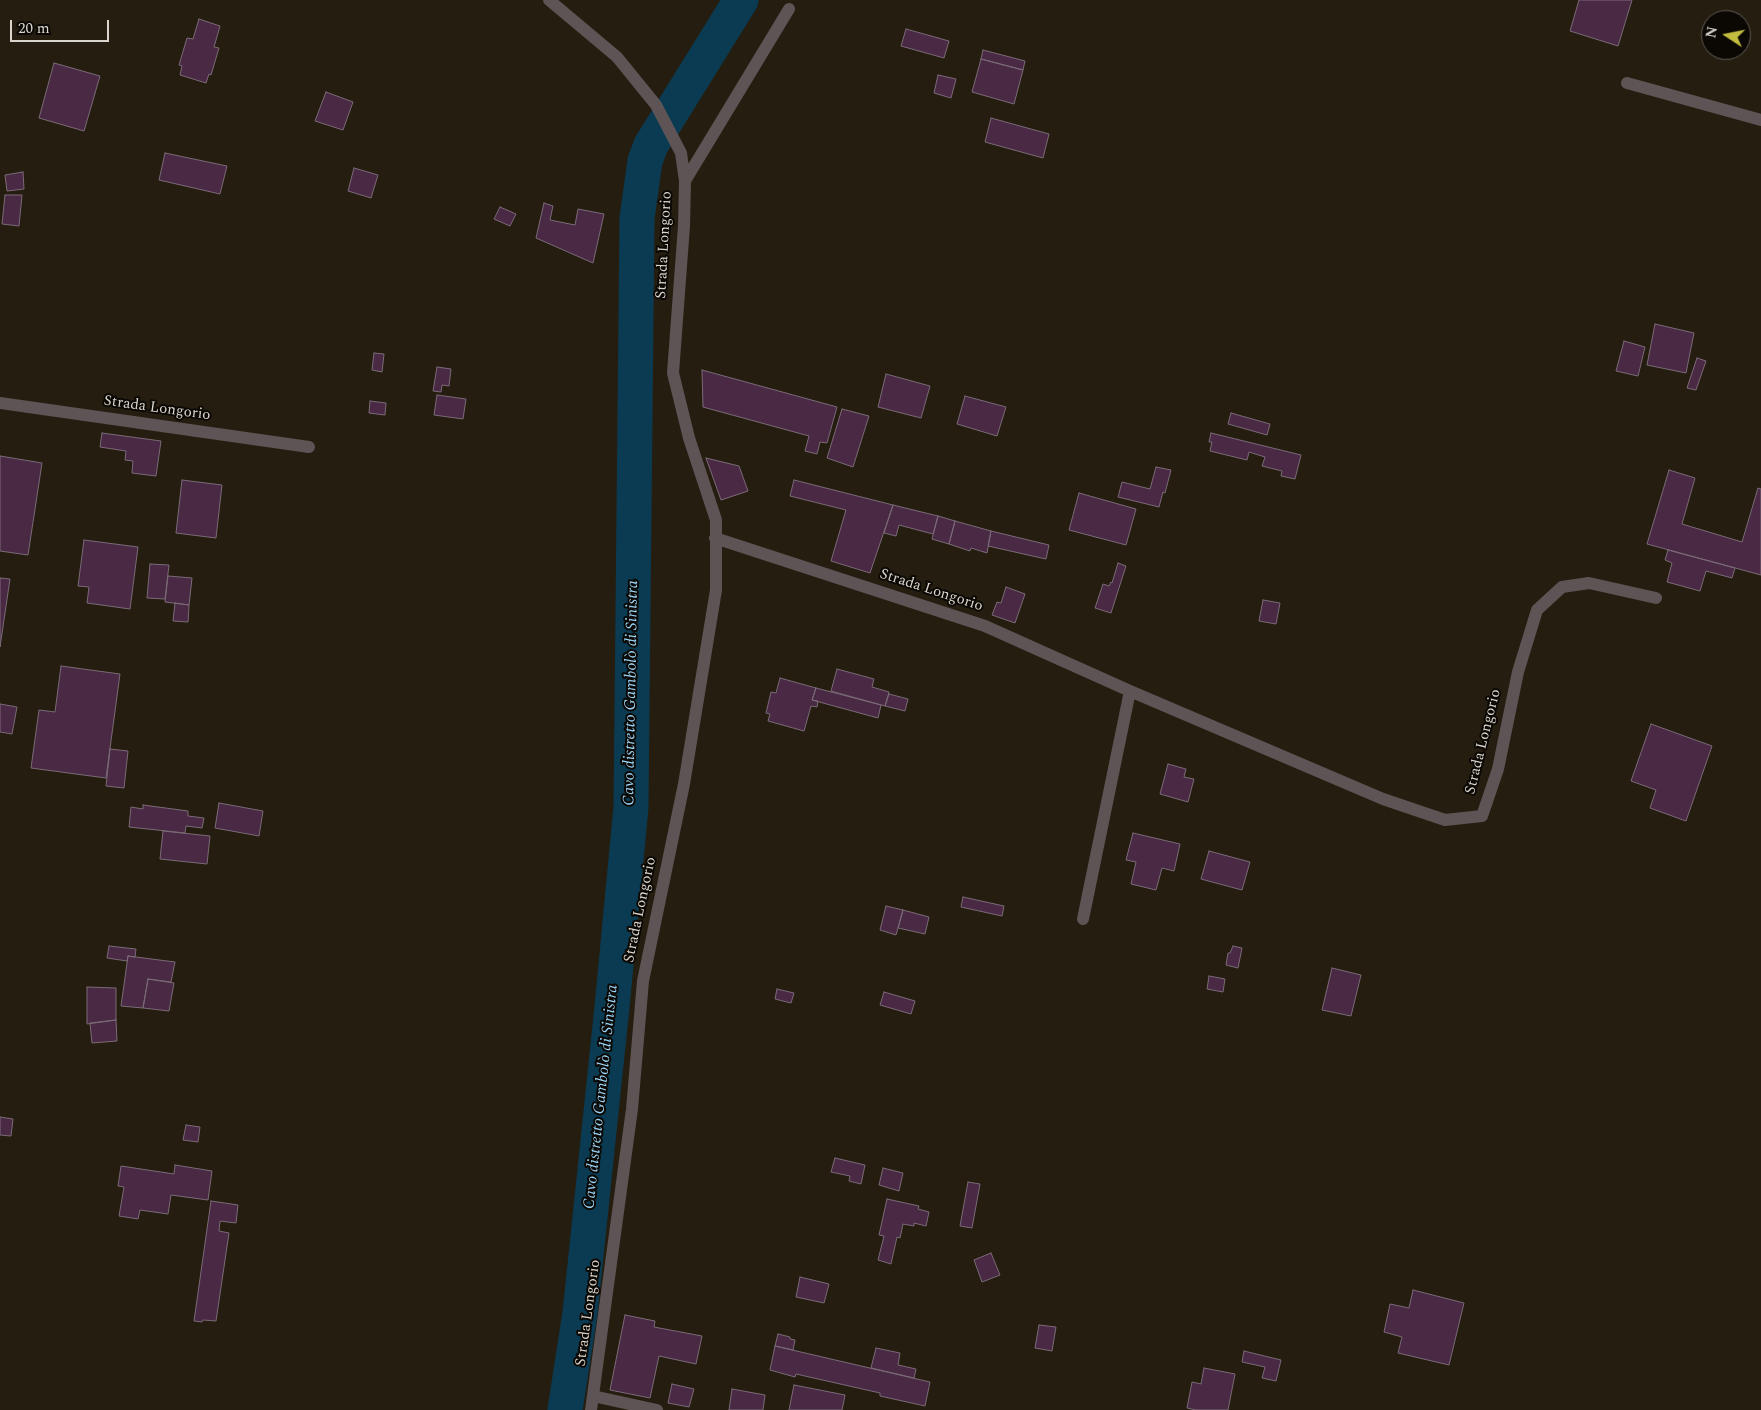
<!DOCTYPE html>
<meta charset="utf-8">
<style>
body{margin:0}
#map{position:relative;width:1761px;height:1410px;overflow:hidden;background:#251e10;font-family:Spectral,serif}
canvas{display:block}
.north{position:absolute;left:1701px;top:10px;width:50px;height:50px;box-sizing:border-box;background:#0b0804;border:1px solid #5e5a54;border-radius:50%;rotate:281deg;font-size:14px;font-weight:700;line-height:20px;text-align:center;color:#dad5cc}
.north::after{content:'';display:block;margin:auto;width:18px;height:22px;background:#c2bd3f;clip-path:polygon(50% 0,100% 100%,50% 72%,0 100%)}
.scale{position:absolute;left:10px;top:20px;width:99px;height:22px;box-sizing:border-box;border:2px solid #dad5cc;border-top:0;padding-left:6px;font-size:15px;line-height:18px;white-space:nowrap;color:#dad5cc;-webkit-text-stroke:4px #0b0804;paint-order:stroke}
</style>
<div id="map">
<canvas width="1761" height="1410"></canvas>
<div class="north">N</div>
<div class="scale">20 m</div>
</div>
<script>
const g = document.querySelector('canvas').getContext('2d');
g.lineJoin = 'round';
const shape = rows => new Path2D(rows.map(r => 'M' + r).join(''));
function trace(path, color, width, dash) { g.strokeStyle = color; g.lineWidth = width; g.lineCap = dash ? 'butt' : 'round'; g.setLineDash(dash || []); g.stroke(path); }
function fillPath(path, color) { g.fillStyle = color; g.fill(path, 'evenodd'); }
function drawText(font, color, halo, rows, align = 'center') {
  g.font = font + ' Spectral,serif'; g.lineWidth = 4; g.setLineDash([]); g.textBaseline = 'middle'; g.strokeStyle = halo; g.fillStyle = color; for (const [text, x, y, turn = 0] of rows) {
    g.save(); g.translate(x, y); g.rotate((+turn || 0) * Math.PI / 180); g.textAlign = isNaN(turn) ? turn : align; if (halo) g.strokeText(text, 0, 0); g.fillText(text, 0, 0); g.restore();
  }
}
const canal = shape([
 [565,1410,580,1313,612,1007,631,807,637,218,645,161,651,145,741,0]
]);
const building = shape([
 [1579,0,1632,0,1618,46,1570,31,1579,0],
 [199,19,220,26,214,47,219,48,211,75,209,74,206,83,180,75,182,66,179,65,187,38,193,39,199,19],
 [906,29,949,41,944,58,901,46,906,29],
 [983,50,1025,61,1023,70,981,59,983,50],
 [981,59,1023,70,1014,104,972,92,981,59],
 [54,63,100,76,84,131,39,118,54,63],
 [938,75,956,79,951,98,934,93,938,75],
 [326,92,353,102,343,130,315,121,326,92],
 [991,118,1049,134,1043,158,985,142,991,118],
 [165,153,227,166,220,194,159,180,165,153],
 [354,168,378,175,371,198,348,191,354,168],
 [23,172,24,189,7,191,5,175,23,172],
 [5,195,22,195,19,226,2,224,5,195],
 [544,203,553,206,550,220,575,225,578,209,604,214,593,263,536,238,544,203],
 [500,207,516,214,510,226,494,219,500,207],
 [1655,324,1694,333,1686,373,1647,365,1655,324],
 [1624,341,1645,347,1638,376,1616,371,1624,341],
 [374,353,384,354,382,372,372,370,374,353],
 [1697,358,1706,361,1696,390,1687,388,1697,358],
 [437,367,451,369,449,386,442,385,441,392,433,391,437,367],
 [702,370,837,407,827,443,820,442,817,454,805,451,809,436,703,407,702,370],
 [886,374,930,386,921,418,878,407,886,374],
 [437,395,466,399,463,419,434,415,437,395],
 [965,396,1006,407,997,436,957,424,965,396],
 [370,401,386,403,385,415,369,413,370,401],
 [842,409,869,416,853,467,827,458,842,409],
 [1231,413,1270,424,1267,435,1228,424,1231,413],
 [102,433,161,441,156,476,132,473,133,461,125,460,126,451,100,447,102,433],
 [1211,433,1301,455,1295,479,1281,476,1282,471,1262,466,1265,457,1249,452,1247,460,1210,451,1212,442,1209,442,1211,433],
 [0,456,42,463,28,555,0,551,0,456],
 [706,458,739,466,748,491,721,500,706,458],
 [1156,467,1171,470,1165,493,1163,492,1159,507,1118,497,1122,482,1150,489,1156,467],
 [1669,470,1695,478,1682,524,1742,542,1758,488,1761,489,1761,575,1647,544,1669,470],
 [182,480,222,485,216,538,176,533,182,480],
 [794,480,893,505,870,573,831,561,846,510,790,496,794,480],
 [1079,493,1136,509,1126,545,1069,530,1079,493],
 [893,505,938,516,933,534,899,525,896,536,884,533,893,505],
 [938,516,955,521,949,544,932,539,938,516],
 [955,521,991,531,987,553,971,548,970,551,949,544,955,521],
 [991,531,1049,545,1046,559,988,546,991,531],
 [84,540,138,547,130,609,87,603,89,587,78,586,84,540],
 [1668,550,1735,568,1732,578,1706,571,1700,591,1667,582,1672,563,1665,560,1668,550],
 [1118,563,1126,566,1111,613,1095,608,1103,584,1109,586,1111,582,1112,583,1118,563],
 [150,564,169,565,165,599,147,598,150,564],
 [168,576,192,578,189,605,165,602,168,576],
 [0,578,10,579,0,647,0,578],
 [1006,587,1025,594,1015,623,992,615,997,602,1001,603,1006,587],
 [1263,600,1280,603,1276,624,1259,621,1263,600],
 [175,603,189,605,188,622,173,621,175,603],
 [61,666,120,674,106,778,31,768,39,710,55,712,61,666],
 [837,669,874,679,872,687,889,692,885,706,831,691,837,669],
 [780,678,816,688,812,700,818,701,817,707,811,706,804,731,768,721,770,714,766,713,771,692,776,693,780,678],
 [816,688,881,705,878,718,812,700,816,688],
 [889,694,908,699,905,711,885,706,889,694],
 [0,704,17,707,12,734,0,732,0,704],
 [1651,724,1712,746,1686,821,1650,808,1656,790,1631,781,1651,724],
 [110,749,128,751,124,788,106,786,110,749],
 [1168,764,1186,769,1184,777,1194,779,1188,802,1160,794,1168,764],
 [219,803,263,811,259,836,215,828,219,803],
 [143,805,188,811,188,816,204,818,202,828,186,826,185,833,129,827,131,807,143,809,143,805],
 [163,831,210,836,207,864,160,859,163,831],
 [1133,833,1180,844,1174,871,1162,868,1156,890,1131,884,1136,862,1126,860,1133,833],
 [1209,851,1250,862,1242,890,1201,879,1209,851],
 [963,897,1004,906,1002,916,961,907,963,897],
 [886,906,903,910,896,935,880,930,886,906],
 [903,910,929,917,925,934,898,928,903,910],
 [109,946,136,949,135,957,128,956,127,961,107,958,109,946],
 [1233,946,1242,948,1238,968,1226,965,1228,953,1230,953,1233,946],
 [128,956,175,962,171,982,148,979,143,1008,121,1006,128,956],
 [1332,968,1361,975,1351,1016,1322,1010,1332,968],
 [1209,976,1225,979,1223,992,1207,989,1209,976],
 [148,979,174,983,169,1011,143,1008,148,979],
 [87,987,116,988,116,1020,87,1024,87,987],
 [777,989,794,993,791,1003,775,999,777,989],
 [884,992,915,1001,911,1014,880,1005,884,992],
 [116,1020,117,1041,92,1043,90,1023,116,1020],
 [0,1117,13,1119,11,1136,0,1135,0,1117],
 [186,1125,200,1127,198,1142,183,1140,186,1125],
 [835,1158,865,1165,861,1184,849,1181,850,1176,831,1172,835,1158],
 [175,1165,212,1171,208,1200,171,1195,168,1214,140,1210,138,1219,119,1216,124,1187,118,1186,121,1166,174,1174,175,1165],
 [883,1168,903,1173,899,1191,879,1185,883,1168],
 [968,1182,980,1184,972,1228,960,1226,968,1182],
 [887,1199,919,1206,918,1209,929,1212,926,1226,914,1223,914,1226,903,1224,900,1238,897,1237,891,1264,878,1260,884,1236,879,1235,887,1199],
 [211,1201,238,1205,236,1223,220,1221,219,1231,229,1233,216,1321,203,1320,202,1322,194,1321,211,1201],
 [991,1253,1000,1275,982,1282,974,1260,991,1253],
 [800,1277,829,1284,824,1303,796,1297,800,1277],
 [1413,1290,1464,1303,1449,1365,1398,1353,1402,1337,1384,1332,1390,1304,1409,1308,1413,1290],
 [625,1315,655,1321,654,1327,702,1336,696,1364,659,1356,650,1398,610,1390,625,1315],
 [1039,1325,1056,1327,1052,1351,1035,1348,1039,1325],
 [778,1334,790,1337,790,1339,795,1340,793,1350,775,1346,778,1334],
 [775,1346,930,1382,925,1406,880,1396,880,1393,796,1374,795,1377,770,1370,775,1346],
 [876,1348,900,1353,898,1365,916,1369,914,1378,871,1368,876,1348],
 [1244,1351,1281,1360,1276,1381,1262,1378,1265,1367,1242,1362,1244,1351],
 [1204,1368,1235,1374,1228,1410,1196,1410,1187,1408,1192,1382,1201,1384,1204,1368],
 [672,1384,694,1389,689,1407,668,1403,672,1384],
 [794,1385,845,1395,842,1410,789,1410,794,1385],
 [732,1389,765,1395,763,1410,729,1410,732,1389]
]);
const minor = shape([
 [549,0,617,57,656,105,681,153,685,181,684,226,673,373,689,438,716,520,716,590,684,784,643,981,632,1109,591,1410],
 [1627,83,1761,120],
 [685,181,789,9],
 [0,403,309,447],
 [715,538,985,626,1130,691,1383,799,1445,820,1482,816,1498,769,1518,672,1537,610,1562,587,1589,583,1656,598],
 [1083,919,1130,691],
 [593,1396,657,1410]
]);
const streetNames = [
 ["Strada Longorio",665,245,-87],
 ["Strada Longorio",157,409,8],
 ["Strada Longorio",931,591,18],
 ["Strada Longorio",1484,742,-76],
 ["Strada Longorio",641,910,-78],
 ["Strada Longorio",589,1313,-82]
];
const waterNames = [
 ["Cavo distretto Gambolò di Sinistra",632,693,-89],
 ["Cavo distretto Gambolò di Sinistra",602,1097,-84]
];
trace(canal, '#0b3b52', 35);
fillPath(building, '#4a2944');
trace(building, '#7a6b77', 1);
trace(minor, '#5e5456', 12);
drawText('15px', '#dad5cc', '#0b0804', streetNames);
drawText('italic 16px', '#9ad3f5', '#0b0804', waterNames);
</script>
